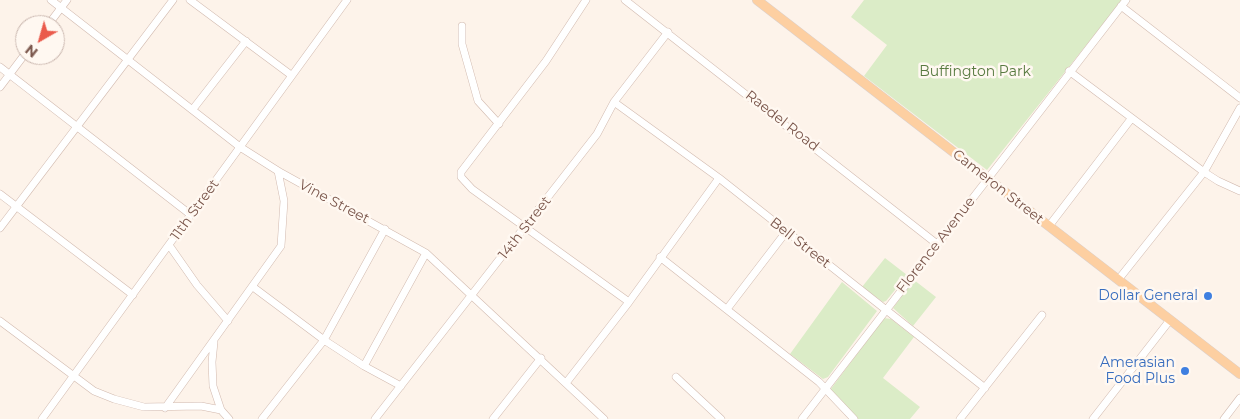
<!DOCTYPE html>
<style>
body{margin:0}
#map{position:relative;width:1240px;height:419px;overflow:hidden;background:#fdf3ea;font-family:Montserrat,sans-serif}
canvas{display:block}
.north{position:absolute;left:15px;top:15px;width:50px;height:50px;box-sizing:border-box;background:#fff8f1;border:1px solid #cab7af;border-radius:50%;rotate:218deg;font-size:14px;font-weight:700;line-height:20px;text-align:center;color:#7a564b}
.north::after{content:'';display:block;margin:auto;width:18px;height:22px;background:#ea5b4c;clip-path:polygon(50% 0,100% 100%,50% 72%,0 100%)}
</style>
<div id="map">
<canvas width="1240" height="419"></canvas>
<div class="north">N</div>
</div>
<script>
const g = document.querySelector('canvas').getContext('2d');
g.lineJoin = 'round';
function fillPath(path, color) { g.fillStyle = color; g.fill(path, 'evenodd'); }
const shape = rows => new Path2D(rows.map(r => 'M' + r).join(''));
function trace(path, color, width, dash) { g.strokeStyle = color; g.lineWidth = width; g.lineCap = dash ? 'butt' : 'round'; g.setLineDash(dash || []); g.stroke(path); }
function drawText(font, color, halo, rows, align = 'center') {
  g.font = font + ' Montserrat,sans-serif'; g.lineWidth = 5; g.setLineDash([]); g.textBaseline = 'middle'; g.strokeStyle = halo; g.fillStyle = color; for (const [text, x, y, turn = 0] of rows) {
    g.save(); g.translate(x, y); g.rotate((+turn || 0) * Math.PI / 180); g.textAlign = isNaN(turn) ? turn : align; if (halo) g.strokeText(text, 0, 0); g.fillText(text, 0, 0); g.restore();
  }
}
const green = shape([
 [864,0,1122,0,987,170,864,76,887,45,851,17],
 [885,258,907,275,886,301,883,302,862,287],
 [914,280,936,297,913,326,893,308],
 [842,282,877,311,828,377,823,379,790,354],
 [884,318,891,319,914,337,883,378,920,407,910,419,857,419,830,390]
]);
const minor = shape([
 [51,0,240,147,278,171,426,253,604,419],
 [190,0,291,75],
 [586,0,546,61,461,172,461,177,472,189,629,302],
 [625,0,937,244],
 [1121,6,1240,98],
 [48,25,67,0],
 [462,26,462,44,478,101,499,124],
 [0,67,191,215],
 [1069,71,1204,172,1218,181,1240,191],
 [0,87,25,54],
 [614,102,719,178,985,388],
 [193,109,246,41],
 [0,194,133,295],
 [1049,226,1131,119],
 [0,228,173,0],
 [169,245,197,285,228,321],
 [660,257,819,382,854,419],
 [1118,280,1204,172,1240,108],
 [253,287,324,340,364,366,401,386],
 [727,309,786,232],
 [0,321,94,391,114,399,144,407,201,406,221,410],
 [214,342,212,362,213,386,221,410,229,419],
 [364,366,426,253],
 [676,377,721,419],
 [566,383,629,302,719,178],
 [165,408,281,246,284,201,278,171],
 [42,419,347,0],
 [262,419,324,340,385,229],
 [375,419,597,134,614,102,668,32],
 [493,419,541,358],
 [802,419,1126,0],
 [960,419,1042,315],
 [1093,419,1170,320],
 [1224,419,1240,398]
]);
const major = shape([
 [757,0,1240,374]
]);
const markers = [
 [1208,296,5,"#3f7fe0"],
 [1185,371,5,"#3f7fe0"]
];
const parkNames = [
 ["Buffington Park",975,72]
];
const streetNames = [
 ["Raedel Road",782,121,38],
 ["Cameron Street",998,187,38],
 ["Vine Street",334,202,28],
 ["11th Street",195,210,-54],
 ["14th Street",525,228,-52],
 ["Bell Street",800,243,38],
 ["Florence Avenue",936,245,-52]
];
const shopNames = [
 ["Dollar General",1198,296],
 ["Amerasian",1175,363],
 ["Food Plus",1175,379]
];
fillPath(green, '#dbecc7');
trace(minor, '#d1b9ae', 8);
trace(major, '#dad0cd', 10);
trace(minor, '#fff', 7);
trace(major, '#fdcfa1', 9);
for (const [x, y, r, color] of markers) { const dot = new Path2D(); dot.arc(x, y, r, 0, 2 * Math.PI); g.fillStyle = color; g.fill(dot); trace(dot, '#fff8f1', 2); }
drawText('14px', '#587a40', '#fff8f1', parkNames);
drawText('14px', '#7a564b', '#fff8f1', streetNames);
drawText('14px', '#366cbe', '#fff8f1', shopNames, 'right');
</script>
